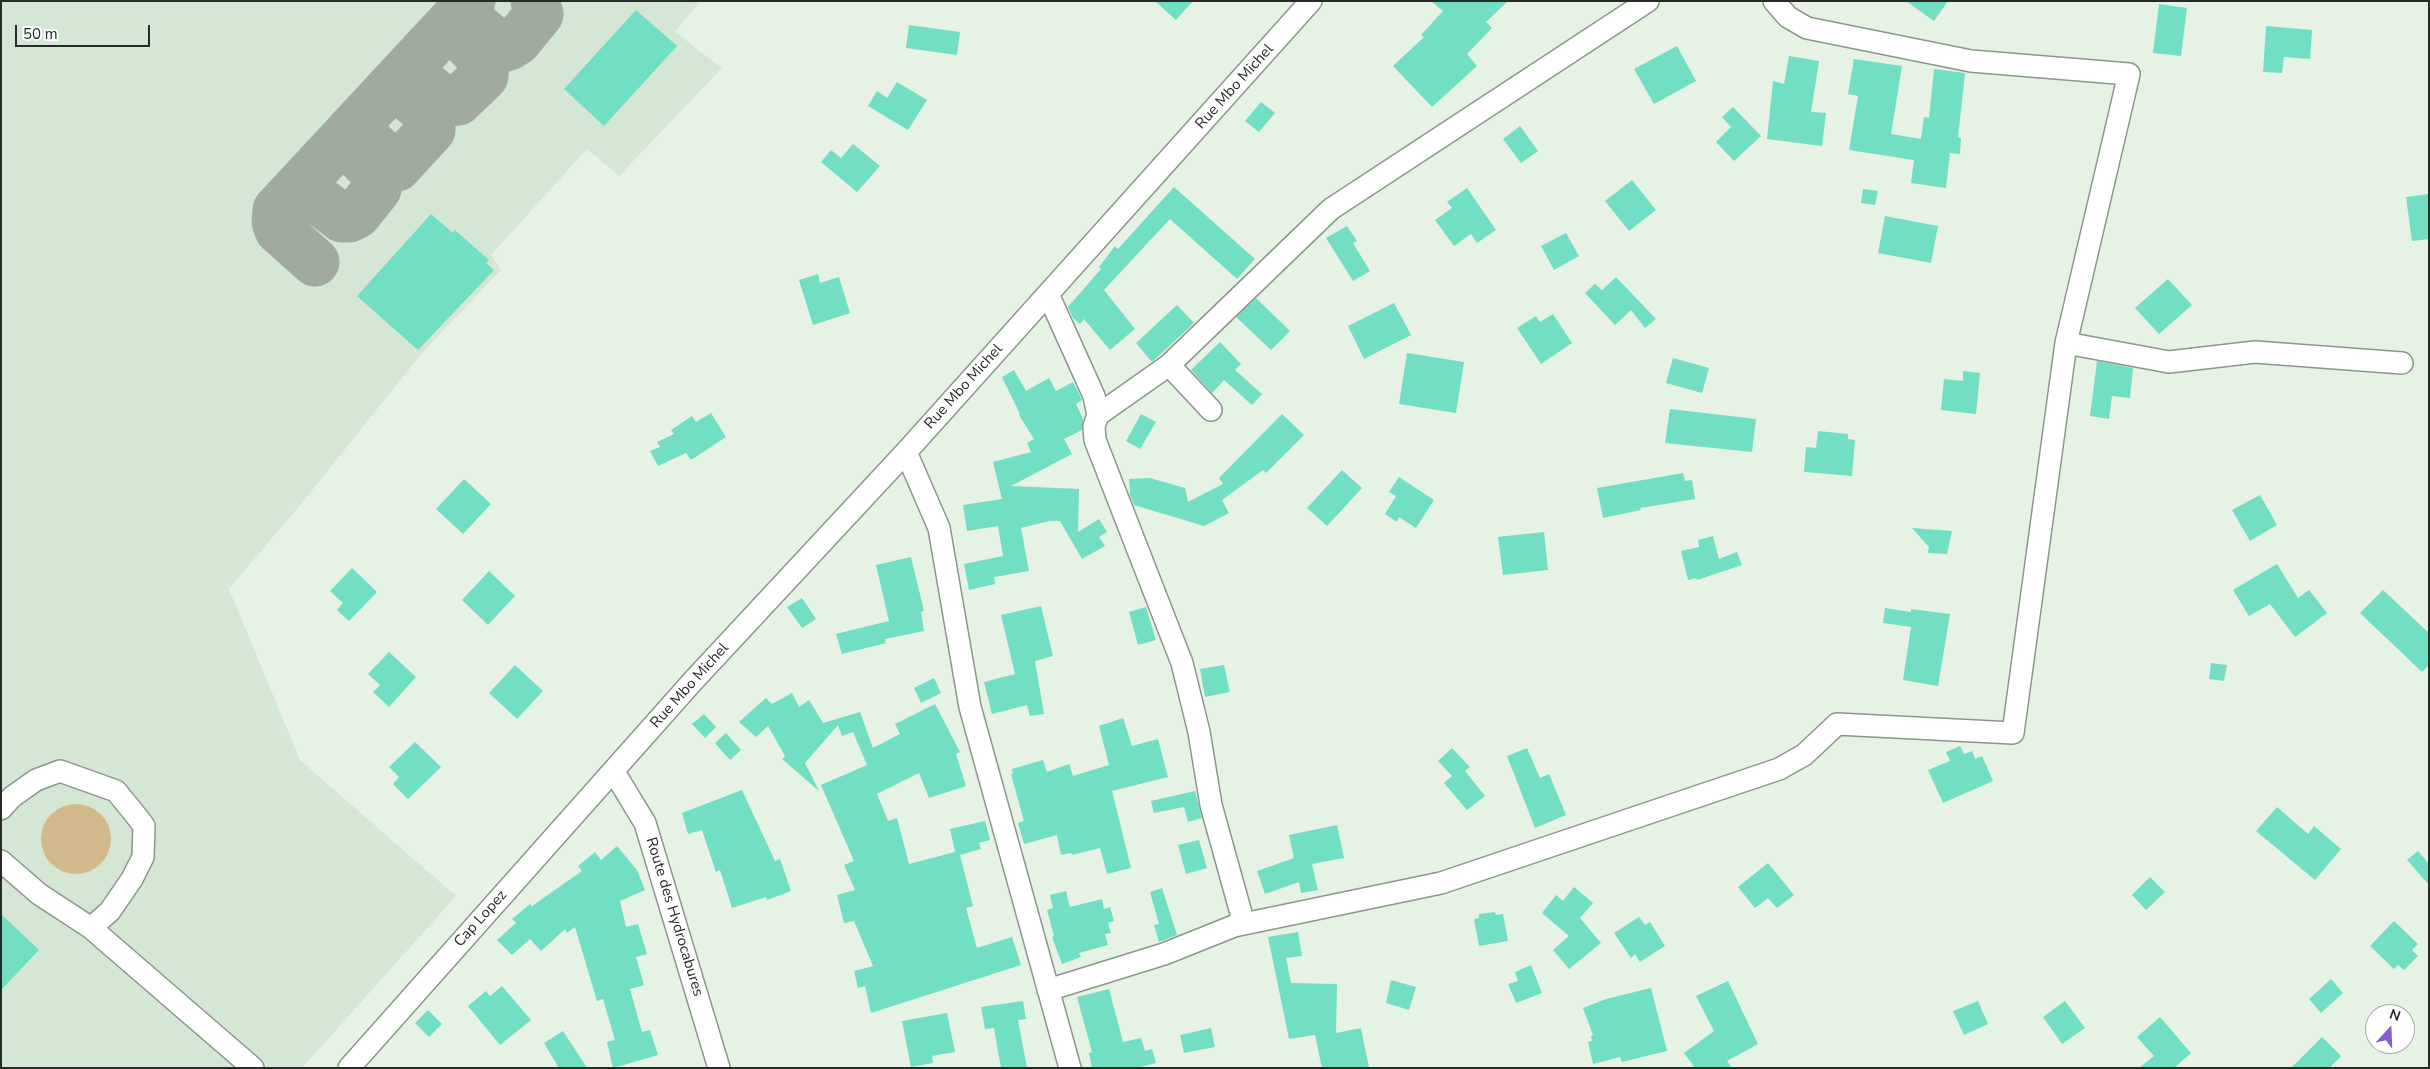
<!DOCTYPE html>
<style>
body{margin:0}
#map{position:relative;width:2430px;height:1069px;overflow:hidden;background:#e5f2e4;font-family:"Nunito Sans",sans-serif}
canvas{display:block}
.frame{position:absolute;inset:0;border:2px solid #262b25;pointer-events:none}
.north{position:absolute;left:2365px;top:1004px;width:50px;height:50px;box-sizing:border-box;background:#fff;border:1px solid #a8aaa8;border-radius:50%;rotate:20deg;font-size:14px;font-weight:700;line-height:20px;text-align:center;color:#262b25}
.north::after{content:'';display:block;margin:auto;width:18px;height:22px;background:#8b5bd4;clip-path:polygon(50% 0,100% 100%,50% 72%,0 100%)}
.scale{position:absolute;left:15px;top:25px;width:135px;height:22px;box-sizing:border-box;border:2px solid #262b25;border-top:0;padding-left:6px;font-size:15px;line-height:18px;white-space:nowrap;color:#262b25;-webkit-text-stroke:4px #fff;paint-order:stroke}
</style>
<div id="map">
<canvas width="2430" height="1069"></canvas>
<div class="frame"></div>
<div class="north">N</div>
<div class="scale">50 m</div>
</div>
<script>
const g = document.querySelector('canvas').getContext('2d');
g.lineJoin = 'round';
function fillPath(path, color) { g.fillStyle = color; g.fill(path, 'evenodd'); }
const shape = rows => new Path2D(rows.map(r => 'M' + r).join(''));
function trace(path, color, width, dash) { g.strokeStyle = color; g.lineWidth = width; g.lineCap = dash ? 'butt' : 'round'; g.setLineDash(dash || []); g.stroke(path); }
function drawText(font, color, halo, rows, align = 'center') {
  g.font = font + ' "Nunito Sans",sans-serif'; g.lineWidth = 4; g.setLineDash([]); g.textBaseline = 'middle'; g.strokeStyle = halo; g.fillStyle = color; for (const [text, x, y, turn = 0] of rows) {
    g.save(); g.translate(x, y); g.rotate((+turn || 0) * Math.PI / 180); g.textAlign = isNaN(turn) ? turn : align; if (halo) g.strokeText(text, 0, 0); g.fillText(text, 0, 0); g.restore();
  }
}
const built = shape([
 [1,1,700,1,675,32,722,68,619,176,587,149,491,255,501,270,423,352,306,498,229,589,300,760,456,896,302,1068,1,1068]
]);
const green = shape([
 '41 839a35 35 0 1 1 70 0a35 35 0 1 1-70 0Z'
]);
const taxiway = shape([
 [457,20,470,21,502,48,509,46,517,41,539,14,535,1],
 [402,79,418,79,444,101,451,102,458,101,484,76,485,61,457,33,443,32],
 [354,151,348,135,363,136,397,167,431,130,431,116,407,96,389,89],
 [295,191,312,195,342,218,349,218,357,214,377,189,379,180,378,175,354,151,340,147],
 [315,262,279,230,276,222,277,210,471,1]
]);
const building = shape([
 [1155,1,1193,1,1176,20],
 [1431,1,1508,1,1486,22,1492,28,1467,54,1477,66,1432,107,1393,66,1424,37,1421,35,1443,11],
 [1906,1,1948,1,1934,21],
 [2159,4,2187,8,2181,56,2153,53],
 [636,10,677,46,604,126,564,89],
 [909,25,960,32,957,55,906,48],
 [2266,26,2312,30,2310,59,2284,57,2282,73,2263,72],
 [1677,46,1696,81,1654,104,1634,69],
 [1789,56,1819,61,1811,112,1826,113,1822,146,1767,139,1773,81,1784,84],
 [1854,59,1902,66,1891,134,1921,139,1924,117,1929,118,1934,69,1965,73,1958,137,1961,138,1960,154,1950,153,1946,188,1911,183,1914,160,1849,150,1858,96,1848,94],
 [897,82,927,100,908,130,868,106,877,91,887,98],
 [1261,102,1275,113,1259,132,1245,121],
 [1733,107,1761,136,1734,161,1716,142,1731,127,1722,117],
 [1520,126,1538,151,1521,163,1503,139],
 [853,144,880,166,857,192,821,162,831,150,841,158],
 [1632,180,1656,210,1629,231,1605,201],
 [1174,187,1255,259,1237,279,1170,219,1104,290,1135,329,1110,350,1084,319,1080,324,1073,318,1068,307,1101,269,1099,267,1115,246,1118,249],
 [1467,188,1496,230,1477,243,1471,234,1454,246,1435,220,1452,208,1447,202],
 [1863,189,1878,191,1875,205,1861,203],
 [2429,194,2429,239,2412,241,2406,197],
 [431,214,453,233,455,230,489,260,486,263,494,270,418,350,357,296],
 [1885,216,1938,226,1931,263,1878,253],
 [1347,226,1357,241,1353,243,1370,271,1353,281,1326,238],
 [1566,233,1579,256,1554,270,1541,246],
 [818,274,820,283,839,277,850,313,813,325,799,280],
 [1616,277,1656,319,1645,328,1631,310,1615,325,1585,293,1595,284,1602,290],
 [2168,279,2192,305,2159,334,2135,308],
 [1256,298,1290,331,1271,350,1236,317],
 [1394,303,1411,335,1364,359,1348,326],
 [1177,305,1194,323,1152,362,1136,343],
 [1553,314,1572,343,1541,364,1517,328,1536,316,1540,322],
 [1220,342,1241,364,1235,370,1262,394,1252,405,1224,380,1212,393,1191,370],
 [1407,353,1464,362,1456,413,1399,404],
 [1673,358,1709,368,1702,393,1666,383],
 [2097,361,2133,368,2130,398,2112,396,2109,419,2090,416],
 [1014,370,1026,391,1049,378,1056,391,1073,382,1082,400,1076,404,1083,419,1082,430,1064,439,1072,454,1011,486,1079,489,1078,532,1099,519,1107,532,1099,537,1105,546,1082,559,1060,521,1049,521,1021,528,1029,571,994,577,995,584,969,590,964,564,1003,556,998,526,967,531,963,505,1002,499,993,462,1031,452,1027,443,1034,439,1019,415,1020,414,1002,377],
 [1963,371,1980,373,1976,414,1941,410,1944,379,1963,381],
 [1670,409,1756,419,1752,452,1665,443],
 [711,413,726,437,691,460,686,453,658,466,650,451,660,447,657,442,674,434,671,430,692,416,696,422],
 [1141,414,1156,422,1140,449,1126,441],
 [1282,414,1304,435,1266,473,1263,470,1222,500,1229,513,1204,526,1134,505,1130,495,1129,479,1150,478,1185,488,1188,502,1223,484,1219,478],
 [1818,431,1848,434,1848,439,1855,440,1852,476,1804,472,1806,447,1816,448],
 [1342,470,1362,488,1327,526,1307,508],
 [1683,473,1685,481,1692,480,1695,499,1640,508,1641,510,1603,518,1597,488],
 [1399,477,1434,500,1416,528,1399,517,1397,522,1385,514,1396,496,1389,492],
 [464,479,491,504,463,534,436,509],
 [2260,495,2277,525,2250,541,2232,510],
 [1912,528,1952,531,1947,554,1928,553,1929,547],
 [1544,532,1548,570,1503,575,1498,537],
 [1713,536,1719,559,1737,552,1742,565,1697,580,1696,578,1688,580,1681,551,1699,547,1698,540],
 [911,557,924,611,921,612,924,631,885,639,886,643,842,654,836,634,889,621,876,565],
 [2277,564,2298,598,2309,590,2327,613,2295,637,2270,604,2249,616,2233,590],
 [352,568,377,592,349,621,337,610,343,603,330,591],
 [489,571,515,596,488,625,462,600],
 [2383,590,2429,633,2429,665,2422,672,2360,613],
 [802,598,816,619,802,628,787,607],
 [1041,606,1053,656,1035,661,1044,714,1030,716,1027,705,992,714,984,682,1015,674,1001,615],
 [1146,607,1156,640,1138,645,1129,612],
 [1885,608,1911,612,1911,609,1950,614,1938,686,1903,680,1911,627,1883,623],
 [389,652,416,677,389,707,373,692,380,685,368,674],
 [2211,663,2227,665,2224,681,2209,679],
 [515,665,543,691,517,719,489,693],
 [1224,665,1230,692,1205,697,1200,669],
 [934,678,941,693,921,703,914,688],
 [792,693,799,707,809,700,823,723,860,712,873,748,900,734,895,724,935,704,960,752,956,754,966,786,929,798,919,773,877,794,888,821,897,818,909,864,955,852,950,829,985,821,990,840,979,843,981,849,960,855,973,906,966,908,977,948,1012,937,1021,965,871,1013,865,986,858,988,854,971,873,966,854,921,844,923,837,895,855,890,844,865,854,861,821,785,867,765,853,732,842,736,838,725,805,763,819,791,782,759,785,756,768,726,756,737,739,722,766,698,772,704],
 [704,714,716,727,705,738,692,724],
 [1123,718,1132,746,1158,739,1168,777,1112,791,1131,868,1107,874,1100,848,1072,855,1071,853,1061,855,1057,835,1024,844,1018,823,1024,821,1011,774,1013,774,1012,769,1043,760,1047,772,1069,764,1073,776,1109,765,1099,726],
 [726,733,741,750,730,760,715,743],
 [415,742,441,767,408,799,393,784,399,777,389,767],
 [1960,746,1964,754,1972,751,1975,759,1982,756,1993,781,1943,803,1928,770,1950,761,1946,752],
 [1452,748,1470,767,1465,771,1485,796,1467,810,1444,783,1452,776,1438,761],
 [1527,748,1540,778,1549,774,1566,815,1535,828,1507,756],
 [742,790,775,861,780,859,791,891,767,900,766,897,732,908,720,870,716,872,702,830,688,834,682,813],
 [1195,791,1202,818,1188,822,1184,807,1154,813,1151,801],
 [2277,807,2308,834,2314,826,2341,849,2315,880,2256,831],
 [1337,825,1344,858,1312,864,1318,890,1301,893,1299,882,1265,894,1257,871,1294,858,1289,835],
 [1199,840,1207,868,1186,874,1178,845],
 [617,846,637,870,645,890,620,901,626,927,638,924,647,954,636,957,644,985,630,989,642,1032,650,1030,658,1055,613,1068,607,1042,615,1040,603,999,597,1001,575,927,567,933,565,929,541,951,530,939,512,955,497,940,516,923,512,919,530,904,532,906,582,871,578,866,595,852,601,860],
 [2418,851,2429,864,2429,885,2407,860],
 [1768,863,1794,895,1777,908,1768,898,1755,908,1738,887],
 [2150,877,2165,892,2146,910,2132,895],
 [1574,887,1593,903,1580,918,1601,943,1569,969,1553,950,1569,936,1542,913,1556,895,1563,901],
 [1162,888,1177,935,1159,942,1154,925,1159,924,1150,892],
 [1066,891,1070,907,1102,899,1104,909,1110,907,1114,921,1108,923,1111,933,1105,934,1108,945,1079,953,1081,957,1062,964,1052,937,1054,936,1047,910,1053,908,1050,895],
 [1495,912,1496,915,1503,914,1508,941,1479,946,1474,919,1479,918,1479,914],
 [1,914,39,950,1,990],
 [1639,917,1645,925,1650,922,1665,946,1640,962,1635,954,1631,958,1614,933],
 [2394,921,2418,944,2412,950,2418,956,2404,970,2398,965,2394,969,2370,946],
 [1298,932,1302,956,1286,958,1291,983,1337,984,1336,1033,1361,1028,1369,1068,1322,1068,1315,1035,1289,1039,1268,937],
 [1531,965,1542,993,1516,1003,1508,984,1518,981,1515,972],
 [2331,979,2343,993,2321,1013,2309,999],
 [1391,980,1416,987,1409,1010,1386,1003],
 [1728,981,1758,1044,1727,1061,1732,1068,1695,1068,1684,1053,1714,1031,1696,996],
 [502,986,531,1020,500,1045,468,1006,486,991,490,996],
 [1651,988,1667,1051,1622,1062,1620,1057,1593,1064,1588,1042,1592,1041,1591,1036,1593,1035,1583,1008,1606,999],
 [1109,989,1123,1042,1141,1038,1145,1051,1152,1049,1156,1063,1137,1068,1092,1068,1089,1053,1092,1052,1077,997],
 [1023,1001,1026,1019,1018,1020,1027,1068,1001,1068,994,1028,985,1029,981,1007],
 [1978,1001,1988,1024,1964,1035,1953,1011],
 [2065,1001,2085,1028,2062,1044,2043,1017],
 [428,1010,442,1024,429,1037,415,1023],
 [947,1013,955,1052,932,1056,933,1063,911,1067,902,1021],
 [2160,1017,2191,1053,2174,1068,2139,1068,2154,1056,2137,1037],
 [1211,1028,1215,1047,1184,1053,1180,1035],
 [563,1031,587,1068,559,1068,544,1043],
 [2322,1037,2341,1056,2329,1068,2291,1068]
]);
const minor = shape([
 [1048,294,1094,396,1098,415,1094,426,1095,440,1182,663,1199,732,1211,805,1244,924],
 [2066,343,2169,362,2255,352,2402,363],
 [1169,365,1331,209,1648,1],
 [1098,415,1169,365,1211,410],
 [906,452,939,528,970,707,1070,1068],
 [614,772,645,823,719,1068],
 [1,809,12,797,36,780,60,771,116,791,134,813,144,826,143,857,132,879,110,911,91,928],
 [1,861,39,894,91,928,253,1068],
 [1048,990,1164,954,1234,926,1441,883,1779,769,1804,755,1837,724,2013,733,2066,343,2129,74,1971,61,1807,28,1788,17,1774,1],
 [349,1068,693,681,906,452,1311,1]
]);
const streetNames = [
 ["Rue Mbo Michel",1235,87,-48],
 ["Rue Mbo Michel",964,387,-48],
 ["Rue Mbo Michel",690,686,-48],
 ["Route des Hydrocabures",674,917,73],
 ["Cap Lopez",481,919,-48]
];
fillPath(built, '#d4e7d4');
fillPath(green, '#d2b98b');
trace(taxiway, '#a0aa9f', 49);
fillPath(building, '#72dec3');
trace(minor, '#8a978a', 24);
trace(minor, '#fff', 21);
drawText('15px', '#262b25', '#fff', streetNames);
</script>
